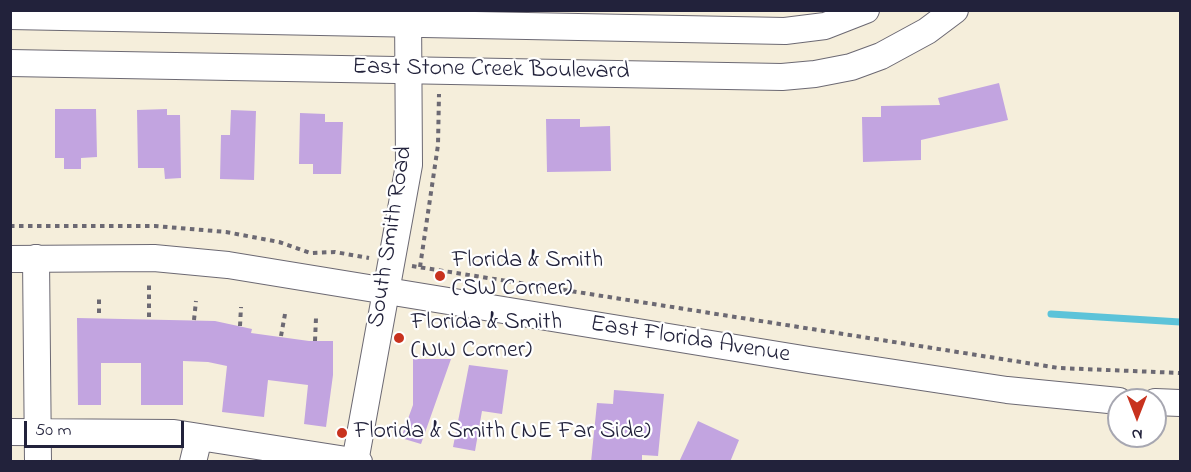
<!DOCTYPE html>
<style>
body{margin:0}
#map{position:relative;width:1191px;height:472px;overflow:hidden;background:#f5eedb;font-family:"Indie Flower",sans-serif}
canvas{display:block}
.frame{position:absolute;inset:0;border:12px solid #22223b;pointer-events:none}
.north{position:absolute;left:1107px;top:388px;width:60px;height:60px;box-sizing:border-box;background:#fff;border:2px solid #a7a7b1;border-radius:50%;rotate:180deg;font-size:16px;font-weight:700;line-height:24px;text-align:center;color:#22223b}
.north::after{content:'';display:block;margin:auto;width:21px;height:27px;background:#c8321e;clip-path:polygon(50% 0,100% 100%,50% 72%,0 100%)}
.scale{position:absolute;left:24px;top:421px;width:160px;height:27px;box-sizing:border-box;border:3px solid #22223b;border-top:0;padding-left:8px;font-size:18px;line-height:21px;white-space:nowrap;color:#22223b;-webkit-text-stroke:4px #fff;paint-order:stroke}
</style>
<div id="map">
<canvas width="1191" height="472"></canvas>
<div class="frame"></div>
<div class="north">N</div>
<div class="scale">50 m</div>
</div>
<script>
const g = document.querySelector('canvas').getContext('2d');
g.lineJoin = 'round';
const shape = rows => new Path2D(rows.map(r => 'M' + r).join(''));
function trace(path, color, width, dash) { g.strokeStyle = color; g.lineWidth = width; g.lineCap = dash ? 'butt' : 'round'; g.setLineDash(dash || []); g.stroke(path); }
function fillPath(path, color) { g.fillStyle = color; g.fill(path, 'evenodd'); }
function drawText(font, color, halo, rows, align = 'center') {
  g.font = font + ' "Indie Flower",sans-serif'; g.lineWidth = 4.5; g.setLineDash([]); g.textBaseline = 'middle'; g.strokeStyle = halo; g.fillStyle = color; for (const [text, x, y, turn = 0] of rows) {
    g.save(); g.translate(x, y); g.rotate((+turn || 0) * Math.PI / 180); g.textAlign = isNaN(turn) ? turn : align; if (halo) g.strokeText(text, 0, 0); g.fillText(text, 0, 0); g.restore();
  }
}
const stream = shape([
 [1051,314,1180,322]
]);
const building = shape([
 [999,83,1008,120,921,140,921,160,863,162,862,117,881,117,881,106,940,105,938,98],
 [55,109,96,109,97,157,81,158,81,169,64,169,64,158,55,158],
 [167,109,167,115,180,115,181,178,165,179,164,168,138,168,137,110],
 [231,110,256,111,254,180,220,179,221,135,230,135],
 [300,113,325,114,325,122,343,122,341,174,313,174,313,164,299,164],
 [546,119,580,119,580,127,610,126,611,171,547,172],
 [77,318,215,321,252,329,251,333,309,341,333,341,333,375,326,427,304,424,308,385,268,380,264,417,222,412,227,366,208,362,183,361,183,405,141,405,141,363,101,363,101,405,78,405],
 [413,359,451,359,421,444,401,438,413,405],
 [469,365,508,370,502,414,482,411,475,451,453,447],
 [614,390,664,394,658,456,642,455,642,462,591,462,597,403,613,404],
 [698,421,739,440,730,462,679,462]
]);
const path = shape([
 [10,226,155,226,226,232,279,242,310,253,335,252,369,258],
 [412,266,1059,368,1180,373],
 [420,267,438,145,439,94],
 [99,313,99,297],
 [149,317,149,281],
 [194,320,196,301],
 [240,326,241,307],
 [281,336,285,314],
 [315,341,316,318]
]);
const minor = shape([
 [10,16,785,31,825,26,866,10],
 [10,63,782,77,815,74,851,67,881,56,927,31,955,10],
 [36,258,38,462],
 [10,259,154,258,228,265,809,360,1007,390,1119,401],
 [1155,402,1180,403],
 [10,432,174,433,359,462],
 [193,462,199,437],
 [355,462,409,165,408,10]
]);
const markers = [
 [440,276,6,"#c8321e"],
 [399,338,6,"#c8321e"],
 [342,433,6,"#c8321e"]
];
const streetNames = [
 ["East Stone Creek Boulevard",491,71,1],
 ["South Smith Road",392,237,-81],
 ["East Florida Avenue",690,341,9]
];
const poiNames = [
 ["Florida & Smith",452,262],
 ["(SW Corner)",452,290],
 ["Florida & Smith",411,324],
 ["(NW Corner)",411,352],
 ["Florida & Smith (NE Far Side)",354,433]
];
trace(stream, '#5cc3d9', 7);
fillPath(building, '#c2a4e0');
trace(minor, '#6c6973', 28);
trace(path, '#6c6973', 4, [4.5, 4.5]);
trace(minor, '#fff', 26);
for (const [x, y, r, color] of markers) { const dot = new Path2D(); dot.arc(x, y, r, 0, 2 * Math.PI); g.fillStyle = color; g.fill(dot); trace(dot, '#fff', 2); }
drawText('24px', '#22223b', '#fff', streetNames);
drawText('24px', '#22223b', '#fff', poiNames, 'left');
</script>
